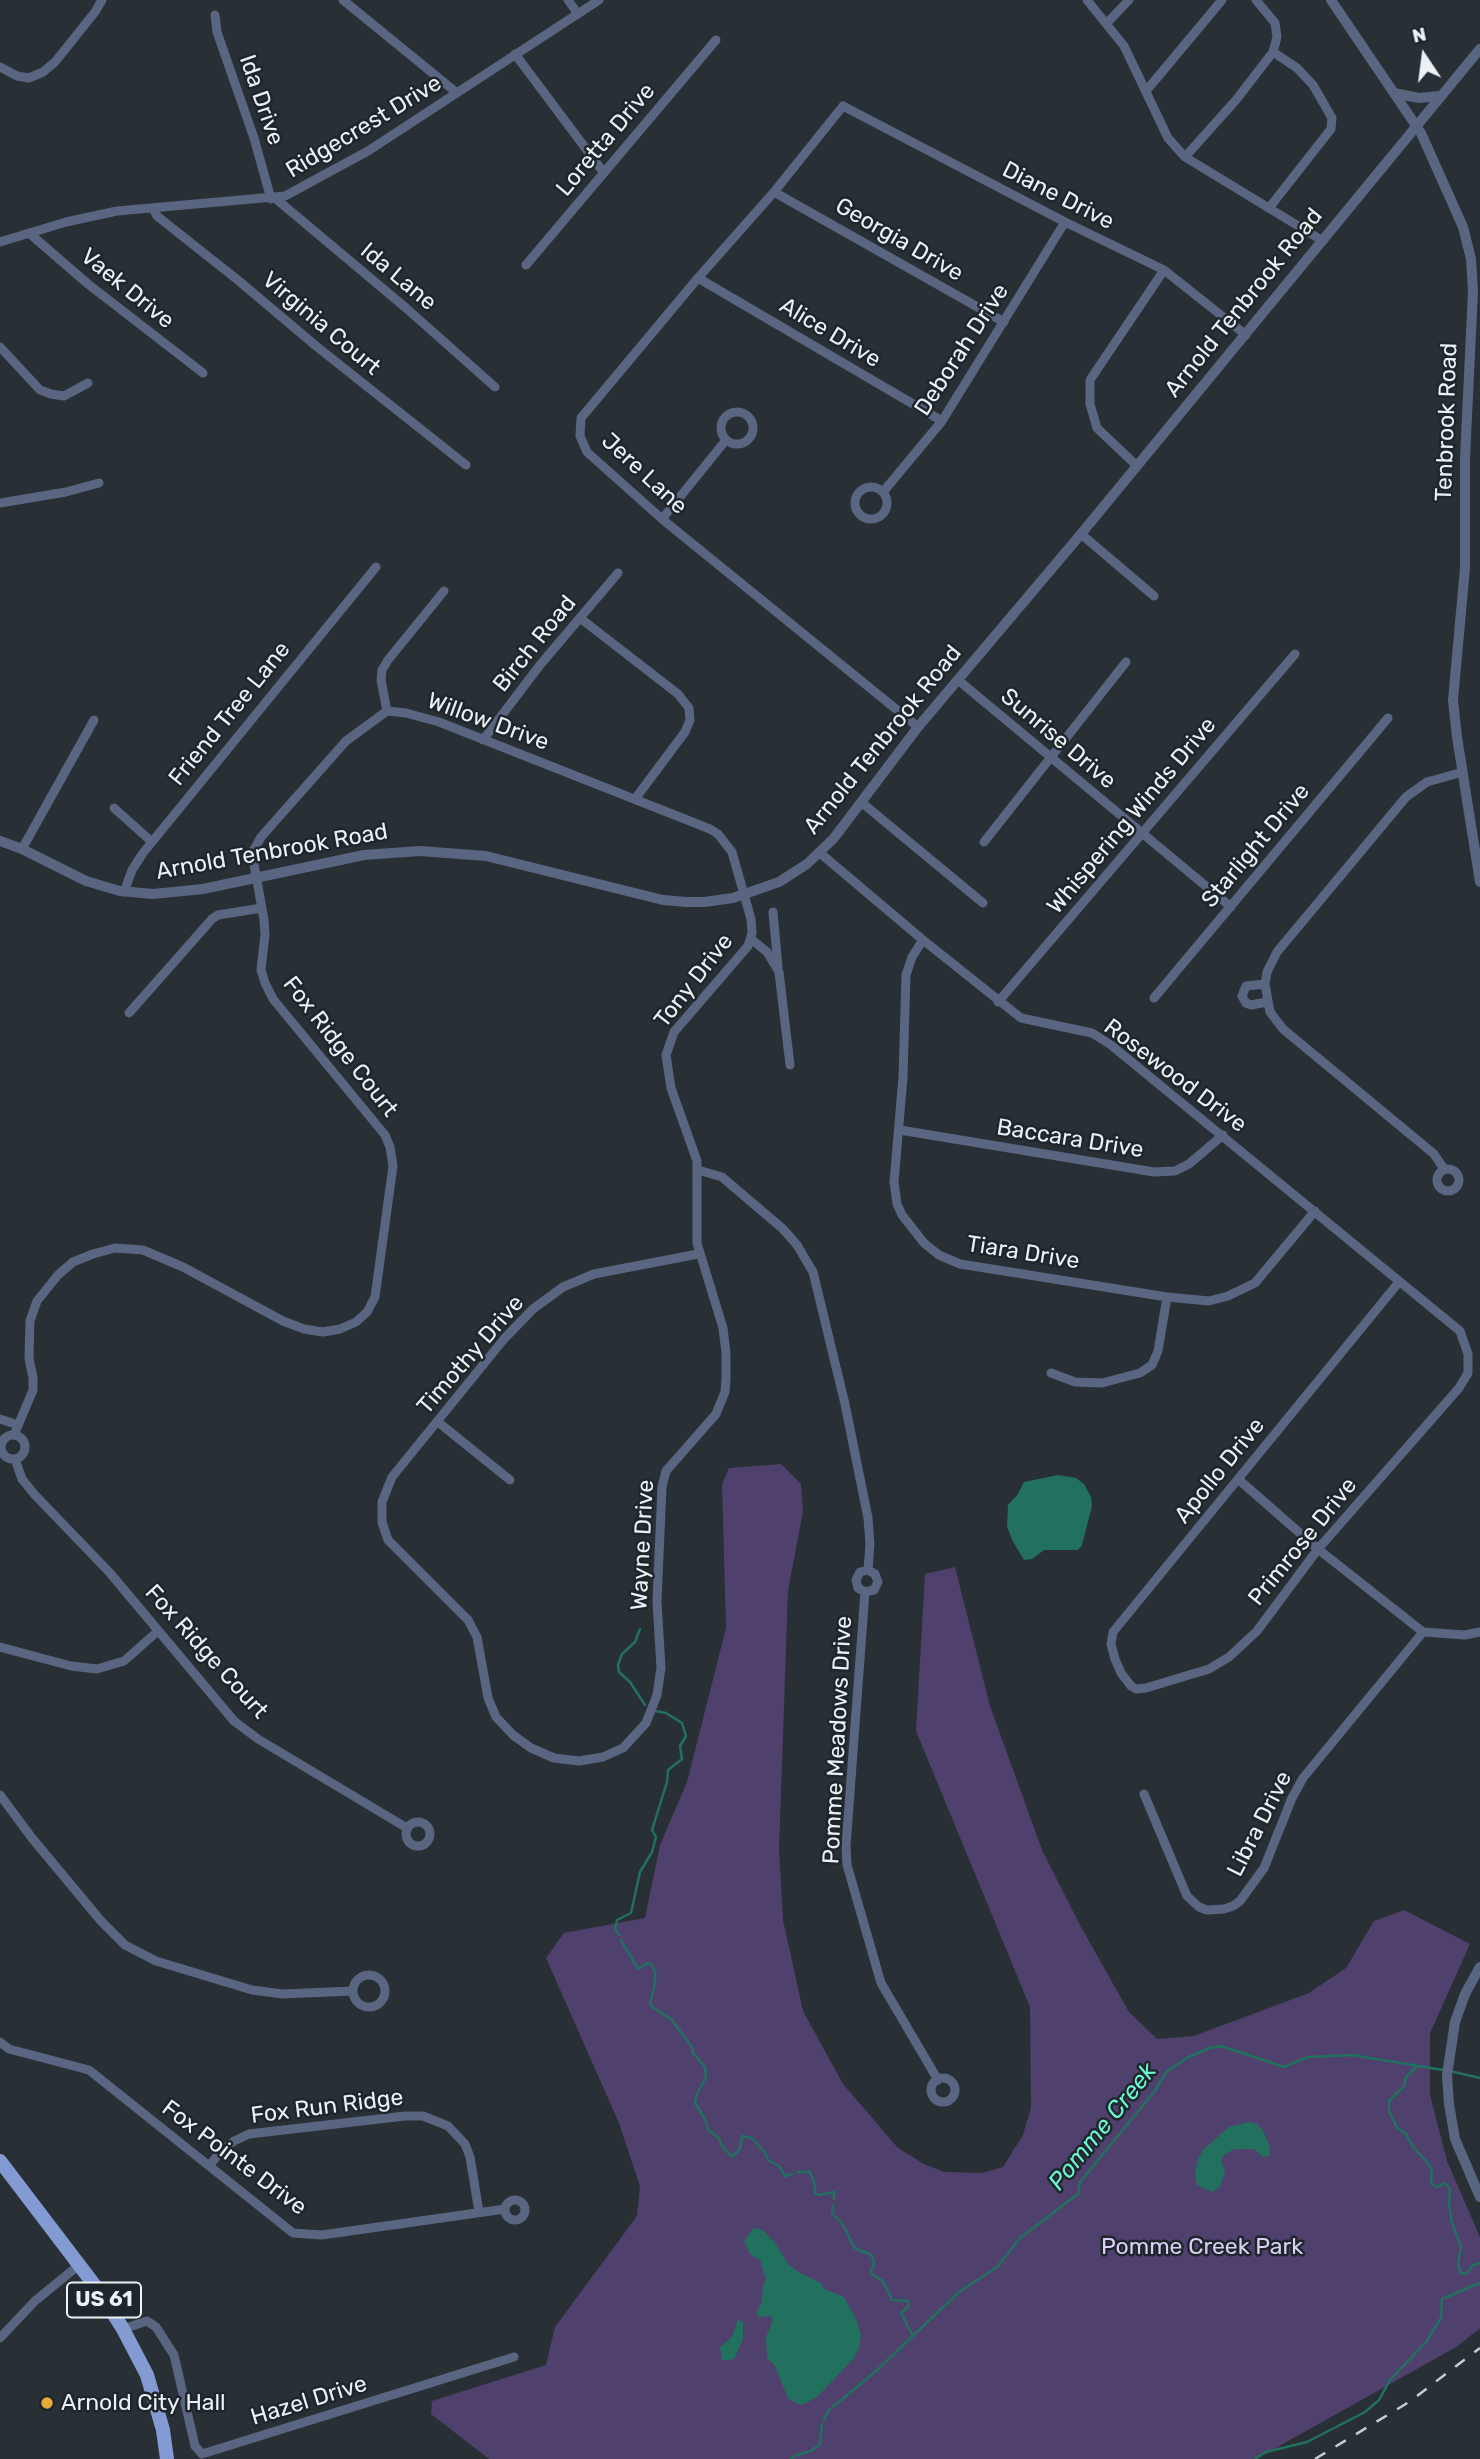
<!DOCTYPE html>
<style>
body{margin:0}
#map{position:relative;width:1480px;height:2459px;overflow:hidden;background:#283035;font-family:Rubik,sans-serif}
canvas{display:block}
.north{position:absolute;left:1389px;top:21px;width:70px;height:70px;-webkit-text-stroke:5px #1e262b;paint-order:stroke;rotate:347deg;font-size:19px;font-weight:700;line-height:28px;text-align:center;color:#ecf1f5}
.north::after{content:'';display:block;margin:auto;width:24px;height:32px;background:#ecf1f5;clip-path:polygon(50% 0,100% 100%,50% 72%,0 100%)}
</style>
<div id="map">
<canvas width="1480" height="2459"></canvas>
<div class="north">N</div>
</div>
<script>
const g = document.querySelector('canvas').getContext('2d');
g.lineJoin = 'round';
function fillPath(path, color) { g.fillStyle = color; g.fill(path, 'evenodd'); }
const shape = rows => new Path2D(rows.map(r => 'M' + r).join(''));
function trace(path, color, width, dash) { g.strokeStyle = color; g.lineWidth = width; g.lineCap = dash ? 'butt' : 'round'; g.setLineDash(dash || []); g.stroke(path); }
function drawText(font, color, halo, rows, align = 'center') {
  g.font = font + ' Rubik,sans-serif'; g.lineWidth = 5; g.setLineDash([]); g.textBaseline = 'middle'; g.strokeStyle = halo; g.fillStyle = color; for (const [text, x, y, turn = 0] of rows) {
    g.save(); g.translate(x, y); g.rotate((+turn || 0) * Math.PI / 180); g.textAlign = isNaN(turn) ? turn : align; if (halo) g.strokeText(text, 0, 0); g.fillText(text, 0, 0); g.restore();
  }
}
const green = shape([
 [781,1464,801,1484,803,1511,788,1591,779,1849,783,1920,803,2011,843,2084,898,2148,924,2164,944,2172,982,2173,1003,2167,1023,2135,1031,2108,1030,2007,916,1731,925,1574,955,1567,990,1706,1042,1850,1081,1927,1129,2012,1157,2039,1194,2036,1309,1993,1346,1968,1374,1921,1404,1910,1470,1944,1430,2033,1430,2095,1447,2161,1480,2237,1480,2328,1458,2346,1256,2459,489,2459,431,2414,432,2401,546,2365,555,2327,637,2216,640,2186,619,2123,546,1958,564,1933,645,1918,660,1845,687,1782,726,1628,722,1484,729,1468]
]);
const water = shape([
 [1058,1475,1076,1478,1084,1484,1091,1497,1092,1506,1082,1545,1078,1550,1044,1550,1032,1559,1024,1560,1012,1540,1007,1526,1008,1505,1018,1494,1024,1482],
 [1249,2122,1257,2124,1263,2130,1270,2148,1269,2156,1263,2157,1254,2149,1234,2149,1224,2155,1221,2160,1225,2171,1220,2187,1212,2192,1197,2185,1195,2174,1198,2159,1203,2150,1229,2127],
 [753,2228,763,2230,775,2243,788,2264,798,2272,821,2283,824,2289,844,2297,856,2319,861,2336,859,2348,853,2359,817,2397,804,2404,799,2405,788,2398,774,2364,767,2359,766,2337,773,2320,770,2316,759,2317,756,2313,761,2304,763,2292,762,2289,766,2279,760,2260,750,2254,744,2242],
 [738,2319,743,2322,743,2339,735,2357,731,2360,722,2360,720,2347,732,2337]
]);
const stream = shape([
 [640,1629,635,1642,622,1654,618,1665,619,1672,630,1682,645,1705],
 [619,1935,615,1929,617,1920,631,1913,640,1872,652,1852,656,1837,652,1830,667,1782,668,1770,682,1759,680,1746,686,1736,682,1723,666,1713,655,1711],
 [621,1940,638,1969,646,1964,650,1963,655,1971,655,1983,650,2004,653,2008,671,2019,692,2047,693,2053,705,2067,706,2077,697,2094,695,2103,705,2119,708,2130,719,2138,721,2145,732,2157,740,2149,742,2136,752,2138,765,2153,768,2160,779,2166,785,2176,792,2174],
 [1417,2066,1406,2077,1404,2086,1389,2101,1389,2111,1397,2128,1405,2133,1414,2148,1428,2163,1432,2170,1431,2183,1437,2187,1445,2183,1450,2189,1449,2204,1452,2223,1461,2247,1458,2264,1461,2273,1466,2274,1473,2265,1480,2263],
 [1450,2071,1480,2078],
 [798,2172,810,2172,815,2185,815,2193,819,2195,834,2192,834,2199],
 [833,2205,832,2213,843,2225,853,2245,856,2249,870,2254,873,2258,874,2264,870,2273,883,2281,892,2300,908,2301,908,2307,901,2313,913,2336],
 [824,2420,828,2411,875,2372,959,2292,997,2267,1020,2238,1078,2194,1080,2182,1154,2092,1167,2071,1187,2058,1209,2048,1221,2046,1284,2067,1308,2057,1352,2055,1443,2070],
 [790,2459,797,2455,811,2451,820,2444,822,2424],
 [1255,2459,1266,2452,1307,2442,1365,2412,1379,2400,1390,2380,1426,2342,1441,2318,1442,2299,1480,2283]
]);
const minor = shape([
 [343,0,457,93],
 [568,0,578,14],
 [1087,0,1124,46,1168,138,1185,157,1323,241],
 [215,15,217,32,254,138,271,199],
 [1106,24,1129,0],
 [515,54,604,173],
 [0,67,17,76,29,78,43,72,55,62,95,12,102,0],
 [1146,91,1222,0],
 [1185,157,1236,100,1273,52,1277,37,1275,23,1256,0],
 [774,192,1004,322],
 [275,198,406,308,495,387],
 [1269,208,1331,129,1332,118,1313,85,1297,68,1273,52],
 [154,210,157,216,239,281,316,346,466,465],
 [29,233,88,284,203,373],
 [0,242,66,222,117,211,285,196,368,151,599,0],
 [526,265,716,40],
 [698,278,942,421],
 [0,347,40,390,51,394,64,396,88,383],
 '721 428a16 16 0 1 1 32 0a16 16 0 1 1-32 0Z',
 [1137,466,1097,428,1090,404,1090,380,1164,270],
 '855 503a16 16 0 1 1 32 0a16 16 0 1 1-32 0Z',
 [883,492,942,421,1065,222],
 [0,503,66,492,99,483],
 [662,519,726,440],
 [1081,534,1154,596],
 [580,618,678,694,689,708,690,720,685,732,635,799],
 [958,680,1231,907],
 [387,711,381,680,382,670,388,660,444,591],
 [918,727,662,519,587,452,580,436,581,418,698,278,774,192,843,106,1065,222,1164,270,1246,335],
 [483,740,540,665,618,573],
 [861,802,983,903],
 [114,808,152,842],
 [984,842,1126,662],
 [22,849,94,720],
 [820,853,923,940,1021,1018,1092,1033,1111,1045,1460,1331,1468,1354,1468,1373,1459,1388,1318,1549,1257,1631,1229,1657,1209,1669,1146,1688,1136,1689,1131,1686,1121,1673,1115,1659,1111,1644,1113,1632,1399,1282],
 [124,892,132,870,143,853,376,567],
 [773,912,778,967],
 [751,939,767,952,779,972,790,1065],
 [923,940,912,957,906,975,903,1077,894,1182,897,1204,902,1215,924,1243,939,1255,960,1264,1167,1297,1209,1301,1228,1296,1255,1283,1315,1211],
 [1265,984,1246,986,1242,996,1246,1003,1251,1005,1267,1002],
 [1154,998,1388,718],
 [998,1002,1295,654],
 [129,1013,212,919,218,915,262,908],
 [900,1130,1154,1172,1175,1171,1189,1164,1223,1135],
 '1437 1180a11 11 0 1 1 22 0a11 11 0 1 1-22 0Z',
 [1444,1169,1434,1154,1283,1029,1270,1012,1265,984,1267,972,1277,952,1406,797,1427,782,1463,772],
 [698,1170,722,1177,783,1229,797,1245,813,1272,845,1404,868,1518,870,1544,868,1570],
 [1051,1373,1075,1382,1102,1383,1140,1373,1152,1365,1158,1351,1167,1297],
 [0,1419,18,1425],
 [438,1422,510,1480],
 [14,1435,33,1390,33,1378,29,1358,30,1321,37,1301,58,1275,73,1262,93,1254,115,1248,143,1250,183,1267,283,1321,304,1329,323,1332,340,1329,356,1322,367,1312,375,1297,393,1166,390,1147,385,1135,273,999,265,983,261,970,265,935,264,920,252,853,261,837,346,741,387,711,406,713,439,722,710,829,718,834,732,852,751,919,752,933,748,946,674,1032,666,1055,671,1088,697,1161,697,1243,723,1328,726,1353,726,1379,725,1392,716,1414,666,1471,662,1487,657,1601,661,1668,657,1695,646,1723,623,1748,603,1757,579,1761,554,1758,531,1748,513,1735,496,1717,488,1698,477,1637,468,1620,388,1540,382,1522,382,1502,392,1477,504,1339,533,1309,563,1287,594,1274,698,1254],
 '1 1447a12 12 0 1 1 24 0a12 12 0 1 1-24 0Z',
 [15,1459,22,1479,35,1495,110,1573,234,1721,258,1739,407,1828],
 [1238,1479,1318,1549,1423,1632,1465,1635,1480,1632],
 [865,1592,846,1846,847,1865,881,1983,938,2080],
 [865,1592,874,1590,878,1582,875,1574,868,1570],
 [865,1592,858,1588,856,1580,860,1572,868,1570],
 [0,1647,71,1666,97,1669,124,1661,158,1631],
 [1144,1794,1187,1896,1199,1907,1207,1910,1224,1909,1233,1906,1240,1901,1264,1868,1292,1798,1303,1778,1423,1632],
 [0,1795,32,1838,101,1921,125,1945,156,1961,252,1990,283,1994,353,1991],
 '406 1834a12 12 0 1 1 24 0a12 12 0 1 1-24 0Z',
 '353 1991a16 16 0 1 1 32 0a16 16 0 1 1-32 0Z',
 [0,2042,9,2049,89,2070,293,2233,322,2235,505,2209],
 '931 2090a12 12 0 1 1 24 0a12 12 0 1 1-24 0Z',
 [209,2166,221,2151,234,2141,249,2134,405,2116,423,2116,448,2126,465,2144,470,2157,479,2212],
 '505 2210a10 10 0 1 1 20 0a10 10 0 1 1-20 0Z',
 [123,2329,147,2321,156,2327,174,2355,195,2446,202,2454,514,2357],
 [0,2338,35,2301,79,2265]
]);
const tertiary = shape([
 [1331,0,1421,133,1463,227,1471,259,1473,292,1465,458,1465,568,1453,700,1457,737,1480,882],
 [1394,93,1419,98,1440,96],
 [0,841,22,849,86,881,120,891,153,894,203,889,364,855,420,851,486,856,663,900,686,902,704,902,733,898,779,882,807,864,834,838,918,727,1081,534,1480,49],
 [1480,1967,1465,1994,1455,2022,1447,2075,1449,2104,1455,2139,1480,2197]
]);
const primary = shape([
 [0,2161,99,2291,123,2329,147,2375,163,2430,167,2459]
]);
const rail = shape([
 [1315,2459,1409,2402,1480,2348]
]);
const markers = [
 [47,2403,7,"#e8ab37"]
];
const shields = [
 [104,2300,74]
];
const shieldNames = [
 ["US 61",104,2300]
];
const streetNames = [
 ["Ida Drive",261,100,71],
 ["Ridgecrest Drive",364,127,-31],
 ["Loretta Drive",606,140,-50],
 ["Diane Drive",1058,196,27],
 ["Georgia Drive",899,240,30],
 ["Ida Lane",398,277,40],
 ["Vaek Drive",127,289,39],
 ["Arnold Tenbrook Road",1244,303,-51],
 ["Virginia Court",321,324,40],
 ["Alice Drive",830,333,31],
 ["Deborah Drive",962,350,-57],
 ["Tenbrook Road",1447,422,-88],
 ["Jere Lane",644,474,43],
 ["Birch Road",535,644,-51],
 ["Friend Tree Lane",230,714,-51],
 ["Willow Drive",488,722,20],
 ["Sunrise Drive",1058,739,40],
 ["Arnold Tenbrook Road",883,740,-51],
 ["Whispering Winds Drive",1132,816,-50],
 ["Starlight Drive",1256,846,-50],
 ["Arnold Tenbrook Road",272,852,-10],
 ["Tony Drive",694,981,-52],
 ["Fox Ridge Court",340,1047,52],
 ["Rosewood Drive",1175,1076,37],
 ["Baccara Drive",1070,1139,9],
 ["Tiara Drive",1023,1253,9],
 ["Timothy Drive",471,1355,-49],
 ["Apollo Drive",1220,1471,-51],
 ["Primrose Drive",1303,1542,-51],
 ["Wayne Drive",643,1545,-87],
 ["Fox Ridge Court",206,1652,48],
 ["Pomme Meadows Drive",838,1740,-87],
 ["Libra Drive",1260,1824,-63],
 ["Fox Run Ridge",327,2107,-7],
 ["Fox Pointe Drive",234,2158,37],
 ["Hazel Drive",309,2401,-17]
];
const parkNames = [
 ["Pomme Creek Park",1202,2247]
];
const poiNames = [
 ["Arnold City Hall",61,2403]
];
const waterNames = [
 ["Pomme Creek",1103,2127,-51]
];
fillPath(green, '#50406d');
fillPath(water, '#21715e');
trace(stream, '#21715e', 2.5);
trace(minor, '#5a6581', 9);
trace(tertiary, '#5a6581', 10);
trace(primary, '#849ad2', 14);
trace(rail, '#c8cdd1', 2.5, [12, 12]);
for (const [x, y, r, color] of markers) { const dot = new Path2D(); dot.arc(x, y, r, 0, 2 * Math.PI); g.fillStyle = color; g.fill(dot); trace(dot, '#1e262b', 2.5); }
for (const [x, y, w] of shields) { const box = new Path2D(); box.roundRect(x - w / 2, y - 17.5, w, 35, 5); g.fillStyle = '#1e262b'; g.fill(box); trace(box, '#ecf1f5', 2); }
drawText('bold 21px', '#ecf1f5', null, shieldNames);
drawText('23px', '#ecf1f5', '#1e262b', streetNames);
drawText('23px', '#dacff5', '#1e262b', parkNames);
drawText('23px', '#ecf1f5', '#1e262b', poiNames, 'left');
drawText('italic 24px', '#6bf6d2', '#1e262b', waterNames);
</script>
